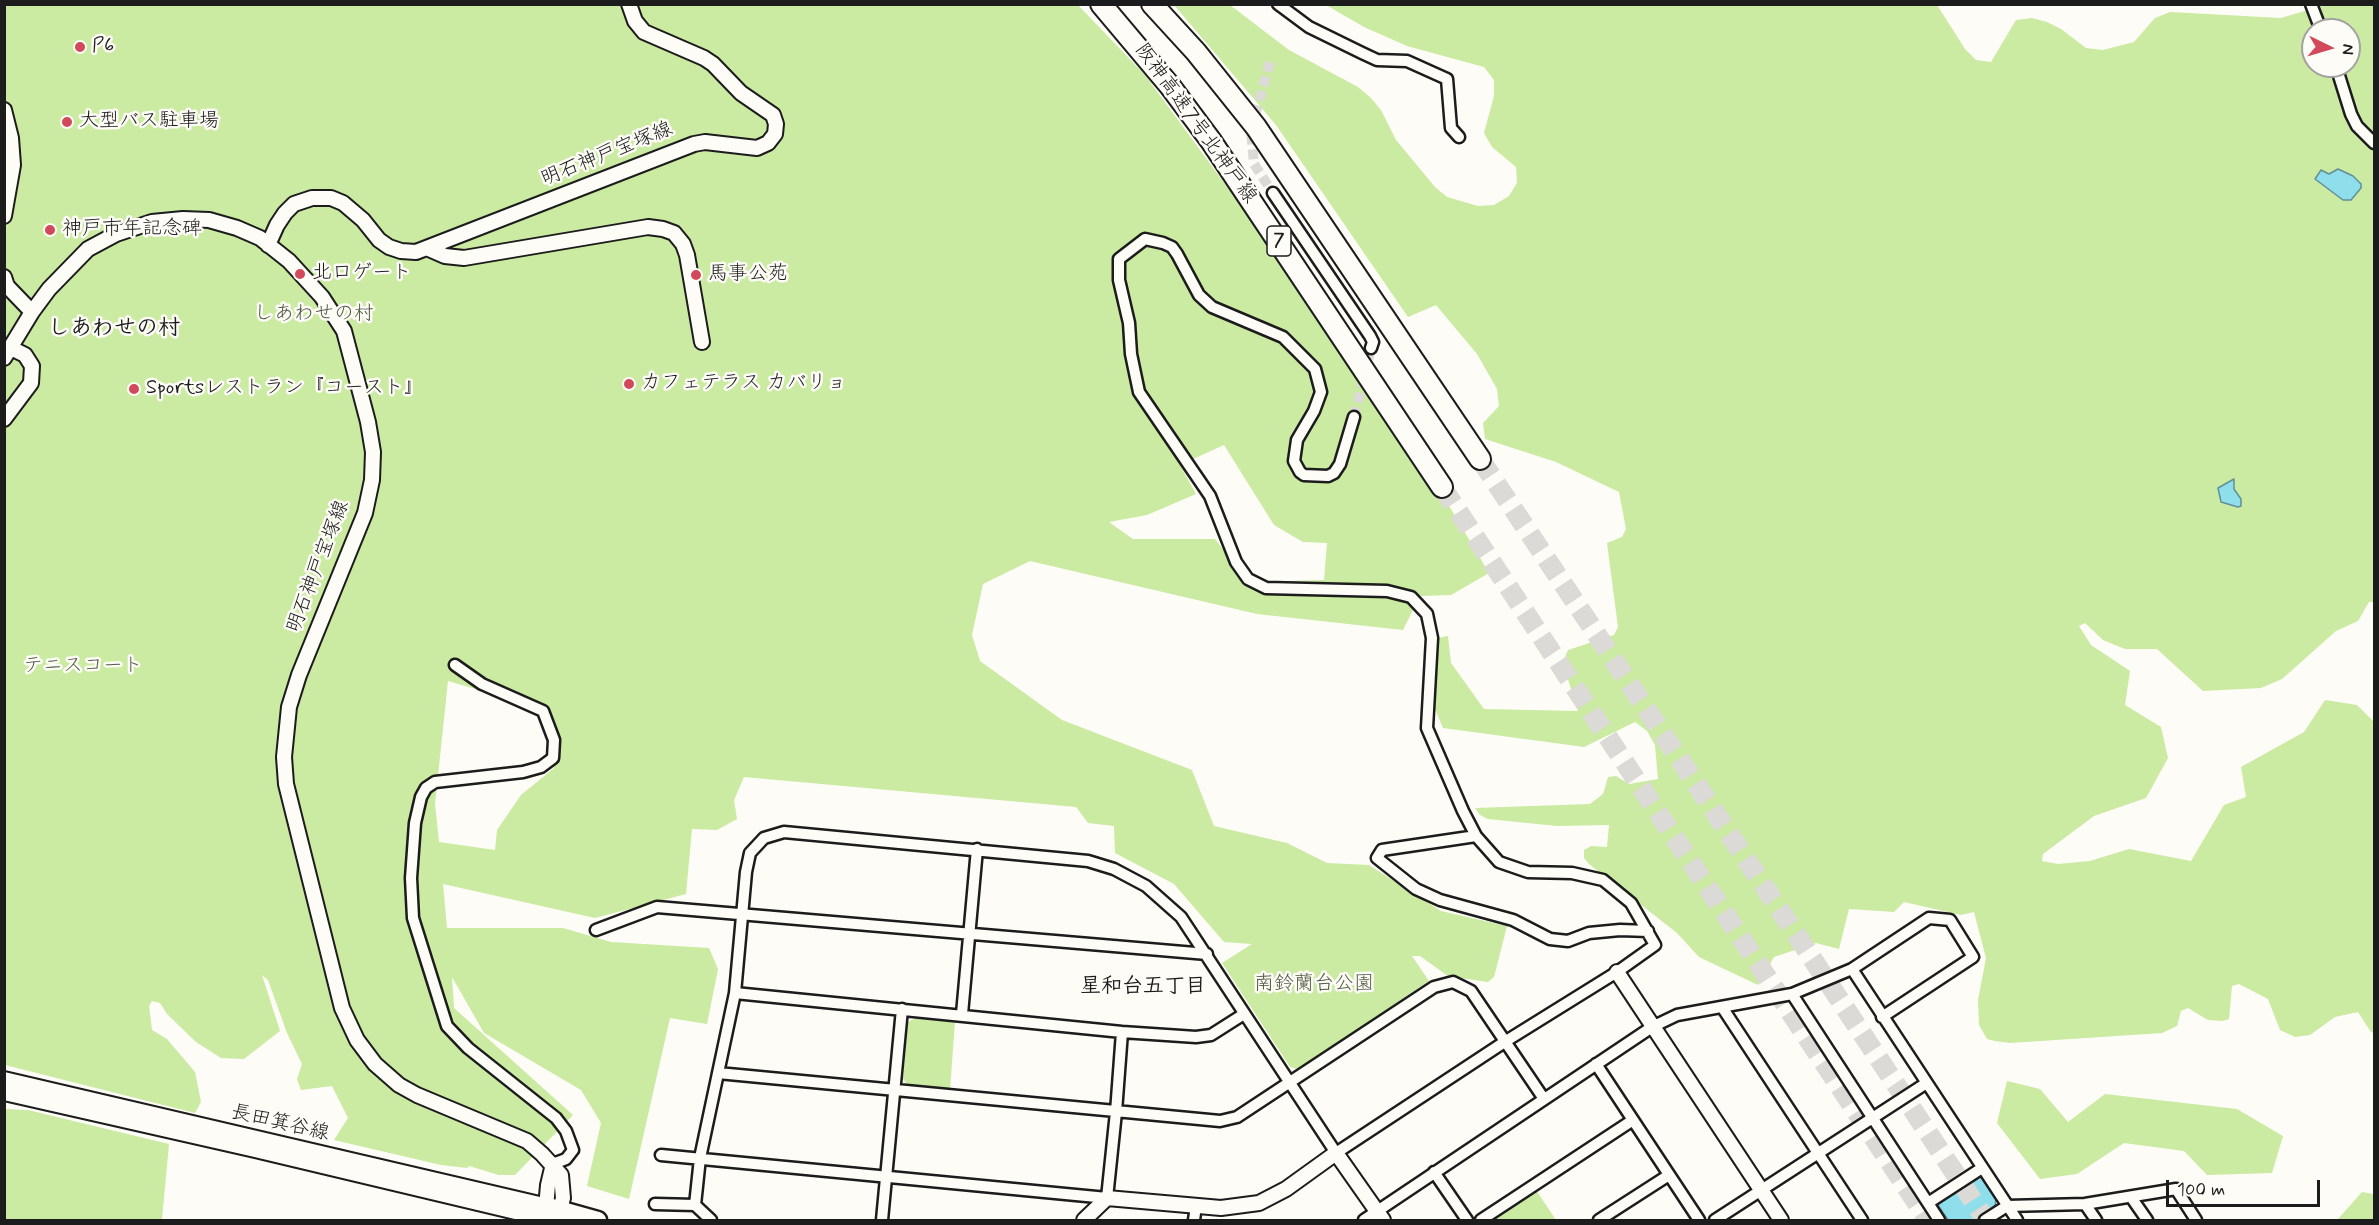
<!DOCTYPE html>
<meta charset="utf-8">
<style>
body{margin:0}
#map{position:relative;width:2379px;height:1225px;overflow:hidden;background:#fdfcf7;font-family:Mynerve,sans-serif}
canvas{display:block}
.frame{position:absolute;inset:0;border:6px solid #1c1c1c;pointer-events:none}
.north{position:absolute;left:2301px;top:18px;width:60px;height:60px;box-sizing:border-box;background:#fdfcf7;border:2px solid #a3a29f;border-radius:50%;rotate:95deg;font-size:16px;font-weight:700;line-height:24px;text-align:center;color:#1c1c1c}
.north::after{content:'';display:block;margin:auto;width:21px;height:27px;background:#d1495b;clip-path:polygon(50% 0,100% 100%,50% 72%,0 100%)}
.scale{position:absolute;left:2166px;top:1180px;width:154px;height:27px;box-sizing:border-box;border:3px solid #1c1c1c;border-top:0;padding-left:8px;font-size:18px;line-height:21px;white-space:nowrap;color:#1c1c1c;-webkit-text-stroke:4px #fdfcf7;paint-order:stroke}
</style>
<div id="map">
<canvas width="2379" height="1225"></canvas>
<div class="frame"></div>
<div class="north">N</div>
<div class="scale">100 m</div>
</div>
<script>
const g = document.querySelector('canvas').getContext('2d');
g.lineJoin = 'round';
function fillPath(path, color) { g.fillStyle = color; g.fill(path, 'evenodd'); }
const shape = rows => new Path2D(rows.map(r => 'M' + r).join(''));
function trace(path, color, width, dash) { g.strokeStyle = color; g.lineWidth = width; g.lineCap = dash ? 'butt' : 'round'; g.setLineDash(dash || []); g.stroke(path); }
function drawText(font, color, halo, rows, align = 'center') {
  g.font = font + ' Mynerve,"Klee One",sans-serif'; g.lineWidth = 5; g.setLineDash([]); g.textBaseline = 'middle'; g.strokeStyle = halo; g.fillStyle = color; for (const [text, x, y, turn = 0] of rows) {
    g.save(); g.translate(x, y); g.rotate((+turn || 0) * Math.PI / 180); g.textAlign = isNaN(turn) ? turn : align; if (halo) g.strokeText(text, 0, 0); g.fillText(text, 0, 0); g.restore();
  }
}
const green = shape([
 [5,5,1078,5,1145,75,1247,214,1442,494,1489,573,1451,595,1420,596,1403,630,1257,614,1030,561,983,584,972,635,980,661,1062,720,1192,770,1214,826,1287,843,1327,863,1369,865,1441,911,1507,926,1494,977,1488,982,1448,976,1420,956,1412,956,1429,981,1298,1069,1290,1067,1222,963,1252,944,1224,942,1174,884,1115,853,1114,826,1088,823,1076,807,744,777,734,800,737,819,717,830,692,829,686,894,595,918,443,884,447,928,563,928,611,942,709,948,718,969,707,1024,670,1018,629,1199,587,1186,601,1123,581,1090,484,1033,452,977,454,1008,573,1115,515,1175,499,1175,469,1166,467,1168,441,1165,334,1140,348,1118,332,1086,301,1090,297,1079,302,1064,287,1033,268,980,262,975,280,1031,244,1059,221,1058,196,1042,167,1014,160,1003,152,1001,149,1006,152,1030,167,1039,195,1072,201,1102,195,1113,5,1065],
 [1224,445,1274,525,1303,542,1327,543,1324,580,1249,582,1215,539,1133,539,1109,522,1147,515,1196,494,1180,465],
 [448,681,503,697,541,717,556,735,554,768,521,795,497,830,495,850,439,842,435,804],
 [1174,5,1230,5,1289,50,1358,87,1371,98,1381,110,1396,140,1435,187,1447,197,1478,206,1494,205,1509,196,1517,183,1516,167,1492,147,1484,133,1494,96,1494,80,1484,67,1407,46,1364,27,1326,5,1937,5,1965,49,1976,60,1991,62,2016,20,2032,18,2047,22,2061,29,2086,48,2103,50,2134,42,2155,18,2170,12,2281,18,2325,5,2374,5,2374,602,2369,602,2358,621,2336,631,2282,679,2261,688,2203,691,2157,649,2125,649,2103,640,2085,623,2079,626,2091,645,2130,671,2125,705,2161,727,2168,758,2146,798,2094,816,2043,854,2042,861,2058,864,2090,861,2129,849,2191,861,2224,805,2246,797,2241,767,2304,732,2325,700,2357,705,2374,722,2374,1033,2371,1032,2358,1012,2335,1017,2310,1035,2295,1037,2280,1030,2268,999,2239,984,2232,986,2229,1019,2222,1021,2208,1020,2188,1008,2181,1011,2177,1026,2162,1033,2010,1043,1995,1041,1987,1039,1979,1025,1978,1000,1986,958,1974,912,1961,915,1904,902,1894,912,1849,909,1839,949,1816,943,1774,957,1758,985,1699,957,1677,933,1589,864,1584,858,1584,850,1591,846,1607,847,1609,825,1557,826,1488,819,1480,815,1475,808,1590,804,1603,794,1608,777,1616,776,1629,784,1658,779,1655,745,1647,731,1635,722,1584,747,1443,728,1435,709,1438,638,1448,636,1451,663,1484,709,1578,711,1566,673,1565,657,1568,650,1614,635,1618,627,1607,543,1622,537,1626,529,1619,492,1556,462,1485,439,1483,423,1499,406,1497,389,1477,354,1436,305,1408,317,1276,125],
 [2313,30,2349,30,2349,66,2313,66],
 [916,1018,955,1021,950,1090,908,1085,903,1079,908,1022],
 [2007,1081,2040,1089,2068,1122,2105,1094,2237,1109,2283,1136,2272,1173,2207,1175,2184,1151,2124,1143,2077,1174,2040,1179,1997,1123],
 [5,1109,28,1110,169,1144,162,1219,165,1220,5,1220],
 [1536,1190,1556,1220,1489,1220],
 [2362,1192,2374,1194,2374,1220,2337,1220]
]);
const water = shape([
 [2338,169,2353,176,2361,184,2361,188,2351,200,2343,200,2315,179,2321,170,2329,174,2338,169],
 [2234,479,2234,489,2241,499,2241,506,2238,507,2221,502,2218,488,2234,479],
 [1979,1174,1996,1198,1995,1206,1974,1220,1948,1220,1936,1202,1979,1174]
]);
const minorTunnel = shape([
 [1270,62,1251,130,1254,164,1273,193],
 [1354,417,1371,348]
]);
const motorwayTunnel = shape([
 [1480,459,1986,1220],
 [1442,487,1928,1220]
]);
const minor = shape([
 [1278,4,1309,27,1362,53,1377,60,1407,61,1447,79,1451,128,1459,137],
 [2311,4,2321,30],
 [2336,66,2351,114,2357,126,2374,143],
 [1273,193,1370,336,1373,342,1371,348],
 [455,665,482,684,543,711,554,740,553,758,541,767,523,772,435,782,426,788,421,797,415,823,411,878,413,918,447,1026,468,1048,556,1118,566,1131,573,1150,566,1159,553,1164],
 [1476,836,1382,850,1377,858,1416,889,1440,900,1513,920,1550,939,1568,941,1589,933,1620,930,1648,931],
 [596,930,657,907,1207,954],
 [1852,969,2017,1220],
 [735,993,1122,1032,1196,1037,1211,1035,1244,1014],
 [1792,994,1939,1220],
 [1722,1007,1862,1220],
 [962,1014,977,849],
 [1596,1064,1699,1220],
 [718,1073,1220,1121,1237,1117,1434,987,1453,982,1471,991,1544,1099],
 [661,1155,1107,1198,1116,1112,1122,1032],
 [1434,1172,1467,1220],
 [2131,1197,2147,1220],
 [1928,1203,1982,1168],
 [655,1204,695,1205],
 [2085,1204,2096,1220],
 [711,1220,695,1205,700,1158,735,993,746,872,750,853,764,838,784,832,1088,861,1114,869,1146,886,1181,917,1336,1153,1506,1041,1617,972,1655,945,1631,903,1603,880,1572,873,1528,872,1499,862,1476,836,1463,811,1427,728,1432,638,1427,614,1411,597,1387,591,1266,588,1248,579,1236,562,1210,496,1139,392,1131,354,1129,323,1119,280,1119,259,1145,239,1163,243,1172,247,1177,254,1199,295,1212,307,1283,337,1315,369,1321,392,1314,411,1297,440,1294,461,1300,472,1304,475,1328,476,1334,473,1340,464,1354,417],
 [882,1220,902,1009],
 [1194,1220,1196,1206],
 [1364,1220,1652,1027,1677,1015,1792,994,1852,969,1929,918,1950,920,1973,957,1882,1017],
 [1481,1220,1633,1120],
 [1599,1220,1669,1175],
 [1715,1220,1925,1084],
 [1985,1220,2007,1206,2085,1204,2176,1189,2196,1220]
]);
const tertiary = shape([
 [4,110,11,138,13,165,4,216],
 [268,245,277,225,285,213,294,204,312,198,331,198,343,203,363,220,379,240,389,247,401,251,416,252,694,144,705,142,757,148,768,143,775,134,776,124,773,115,741,93,713,64,704,58,644,32,635,21,629,4],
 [429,249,445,256,464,258,648,227,663,229,674,233,683,244,687,255,702,342],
 [4,277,7,286,32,312],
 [4,358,32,312,49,289,88,249,116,234,152,222,183,219,209,220,237,228,260,238,289,261,322,297,344,331,368,422,373,452,372,480,365,513,299,675,289,707,284,757,286,784,342,1008,357,1040,375,1064,399,1085,417,1095,527,1141,542,1154,561,1175,563,1198,558,1217],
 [4,419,31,383,32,366,25,355,11,348],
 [1617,972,1781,1220],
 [4,1079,548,1206],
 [4,1093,255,1150,545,1219,548,1185,553,1164],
 [1084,1220,1107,1198,1221,1208,1259,1203,1286,1189,1336,1153,1383,1220]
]);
const primary = shape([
 [548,1206,598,1220],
 [545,1219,550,1220]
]);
const motorway = shape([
 [1101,4,1170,86,1211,141,1442,487],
 [1152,4,1196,52,1256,127,1480,459]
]);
const markers = [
 [80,47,6,"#d1495b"],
 [67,122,6,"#d1495b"],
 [50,230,6,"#d1495b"],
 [300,274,6,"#d1495b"],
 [696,275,6,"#d1495b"],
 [629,384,6,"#d1495b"],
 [134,389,6,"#d1495b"]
];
const shields = [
 [1279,241,24]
];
const shieldNames = [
 ["7",1279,241]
];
const poiNames = [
 ["P6",92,47],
 ["大型バス駐車場",79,122],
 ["神戸市年記念碑",62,230],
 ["北口ゲート",312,274],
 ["馬事公苑",708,275],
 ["カフェテラス カバリョ",641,384],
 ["Sportsレストラン『コースト』",146,389]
];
const streetNames = [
 ["阪神高速7号北神戸線",1195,124,54],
 ["明石神戸宝塚線",607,155,-22],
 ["明石神戸宝塚線",319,567,-69],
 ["長田箕谷線",280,1124,13]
];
const parkNames = [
 ["しあわせの村",314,315],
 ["テニスコート",83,667],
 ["南鈴蘭台公園",1314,985]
];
const neighbourhoodNames = [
 ["星和台五丁目",1143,988]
];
const quarterNames = [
 ["しあわせの村",114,329]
];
fillPath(green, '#cbeaa2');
fillPath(water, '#8fdeeb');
trace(water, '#619098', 1.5);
trace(minorTunnel, '#dbdad6', 10, [10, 5]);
trace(motorwayTunnel, '#dbdad6', 20, [20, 10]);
trace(minor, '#1c1c1c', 15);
trace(tertiary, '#1c1c1c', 18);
trace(primary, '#1c1c1c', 21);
trace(motorway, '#1c1c1c', 24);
trace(minor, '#fdfcf7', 10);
trace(tertiary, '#fdfcf7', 14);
trace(primary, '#fdfcf7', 16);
trace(motorway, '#fdfcf7', 20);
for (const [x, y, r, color] of markers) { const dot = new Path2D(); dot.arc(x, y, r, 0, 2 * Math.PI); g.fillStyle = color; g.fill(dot); trace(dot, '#fdfcf7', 2); }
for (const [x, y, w] of shields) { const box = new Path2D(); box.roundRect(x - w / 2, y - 15, w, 30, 4.5); g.fillStyle = '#fdfcf7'; g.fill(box); trace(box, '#1c1c1c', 1.5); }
drawText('bold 18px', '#1c1c1c', null, shieldNames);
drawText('20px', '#1c1c1c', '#fdfcf7', poiNames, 'left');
drawText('20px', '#1c1c1c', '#fdfcf7', streetNames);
drawText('20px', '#515a44', '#fdfcf7', parkNames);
drawText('bold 21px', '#1c1c1c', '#fdfcf7', neighbourhoodNames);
drawText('bold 22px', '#1c1c1c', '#fdfcf7', quarterNames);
</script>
